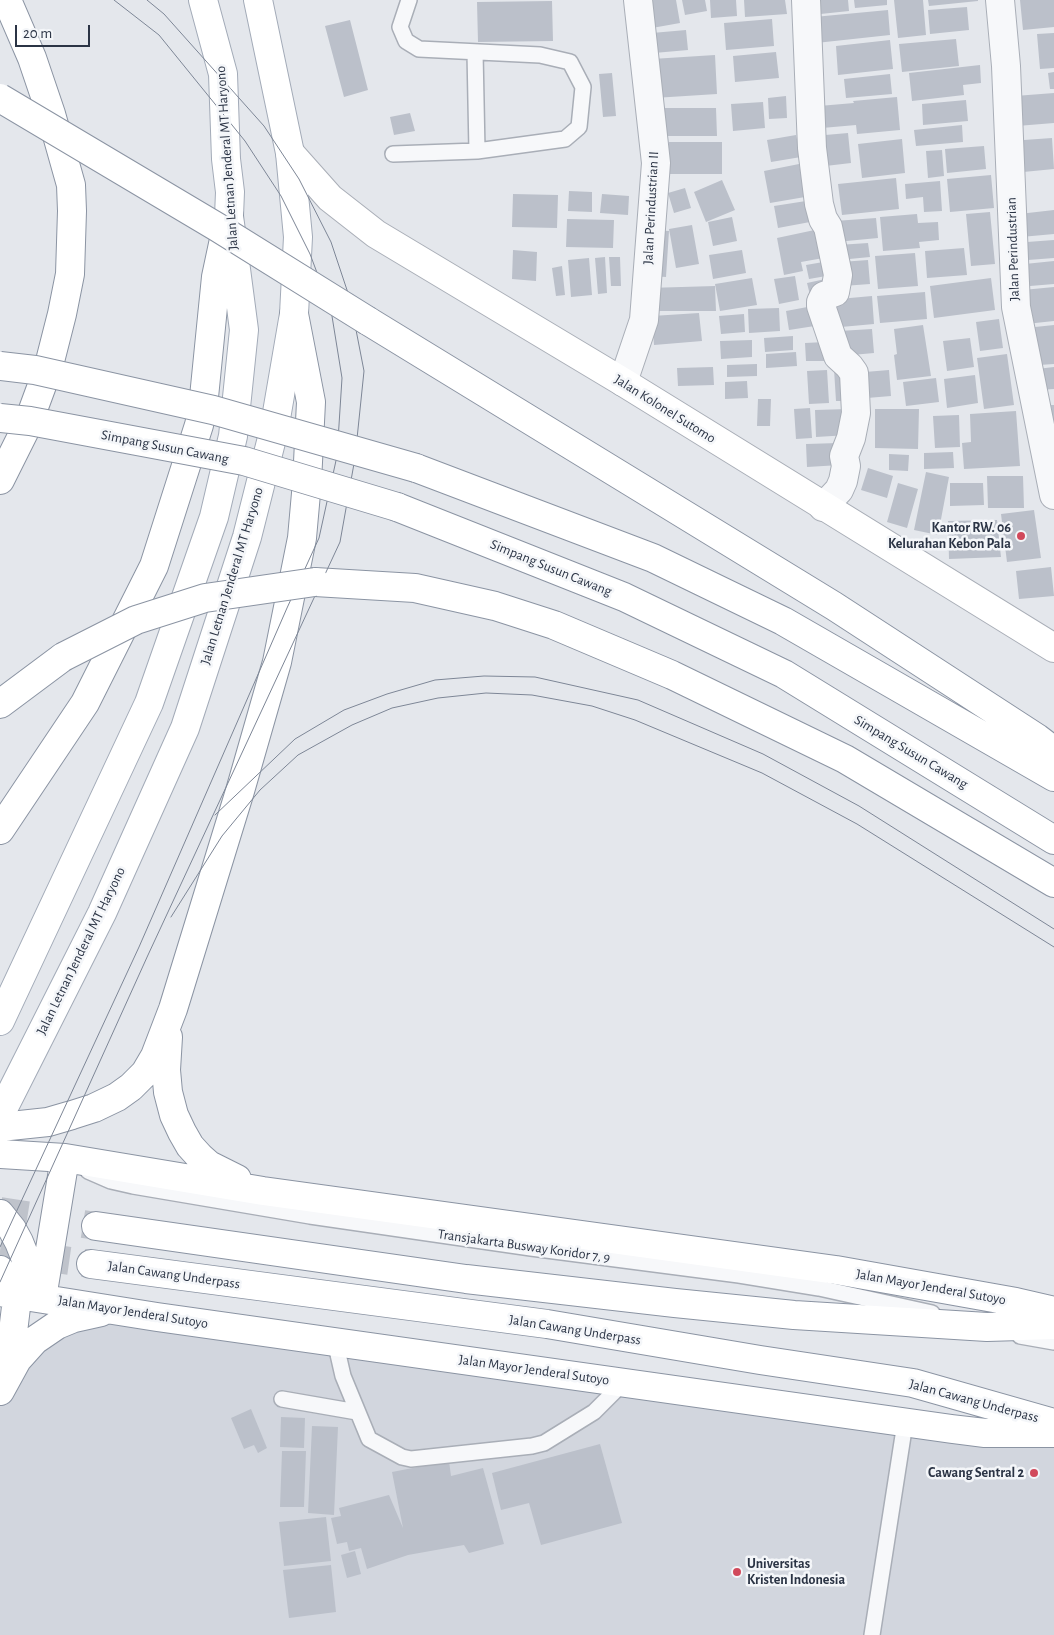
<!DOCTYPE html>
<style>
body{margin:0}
#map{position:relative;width:1054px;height:1635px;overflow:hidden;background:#e4e7ec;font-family:"Alegreya Sans",sans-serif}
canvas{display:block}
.scale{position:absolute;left:15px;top:25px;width:75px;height:22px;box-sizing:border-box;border:2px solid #2b3445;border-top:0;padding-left:6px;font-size:15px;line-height:18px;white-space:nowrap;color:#2b3445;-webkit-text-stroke:4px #f4f6f9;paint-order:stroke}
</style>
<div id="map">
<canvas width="1054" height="1635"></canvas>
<div class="scale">20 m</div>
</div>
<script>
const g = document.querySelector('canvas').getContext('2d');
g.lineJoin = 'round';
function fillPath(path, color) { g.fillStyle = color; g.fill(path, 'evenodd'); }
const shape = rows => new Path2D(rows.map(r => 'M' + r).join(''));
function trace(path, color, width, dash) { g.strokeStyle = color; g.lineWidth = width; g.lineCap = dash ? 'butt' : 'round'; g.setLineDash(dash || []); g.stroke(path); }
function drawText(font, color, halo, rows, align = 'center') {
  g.font = font + ' "Alegreya Sans",sans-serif'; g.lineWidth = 5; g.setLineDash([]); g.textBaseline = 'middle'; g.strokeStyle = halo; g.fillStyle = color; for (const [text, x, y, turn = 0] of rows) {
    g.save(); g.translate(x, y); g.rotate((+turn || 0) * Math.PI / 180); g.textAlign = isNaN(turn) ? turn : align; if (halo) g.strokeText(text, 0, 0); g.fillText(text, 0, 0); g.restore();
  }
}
const built = shape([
 [74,1318,1054,1433,1054,1635,0,1635,0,1391]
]);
const building = shape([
 [654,0,676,0,680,23,652,28,648,1],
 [682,0,705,0,707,11,685,15],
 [710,0,736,0,737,16,711,18],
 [744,0,785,0,787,14,745,17],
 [810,0,848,0,849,11,811,15],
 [854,0,887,0,887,5,855,8],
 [894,0,923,0,926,35,898,38],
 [928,0,978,0,978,1,929,6],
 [1020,0,1054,0,1054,27,1023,30],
 [552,1,553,41,478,42,477,2],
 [967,7,969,30,930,34,928,10],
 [888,10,890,35,816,43,814,17],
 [772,19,774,46,726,50,724,23],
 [350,20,368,90,344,97,325,26],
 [686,30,688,50,654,53,652,33],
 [1054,33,1054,68,1040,69,1037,34],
 [956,39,959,66,902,72,899,44],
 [890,40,893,69,838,75,836,46],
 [776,52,779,78,735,82,733,56],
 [715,55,717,94,654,98,652,59],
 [980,65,981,83,963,85,964,95,912,101,909,73],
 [1054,72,1054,89,1050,89,1048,73],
 [612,73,616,116,603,117,599,74],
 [890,74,892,94,846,98,844,79],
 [1054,93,1054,123,1017,126,1015,96],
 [786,96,787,118,769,119,768,98],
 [897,97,900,130,857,134,856,125,822,128,819,106,854,103,853,101],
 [966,100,968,121,923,125,922,104],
 [763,102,765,128,733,131,731,104],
 [660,108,716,108,717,136,661,136],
 [410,113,415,131,394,135,390,117],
 [962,125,963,142,916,146,914,130],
 [848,133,851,163,817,167,814,136],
 [796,135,801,157,771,162,767,140],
 [1052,138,1054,169,1013,173,1010,141],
 [902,139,905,173,862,178,858,144],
 [669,142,722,142,722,174,669,174],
 [984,146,986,169,947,173,945,149],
 [942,150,944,176,928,178,926,151],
 [799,164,805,197,770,203,764,171],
 [991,175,994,208,950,212,947,179],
 [896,178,899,209,842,215,838,184],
 [722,180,735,210,706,222,694,192],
 [940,181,942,211,924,212,923,197,906,199,905,184],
 [685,188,691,208,674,213,668,193],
 [569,191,592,192,592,212,568,211],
 [513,194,558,195,557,228,512,227],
 [602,194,629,196,628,215,600,213],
 [806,201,810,222,778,228,774,206],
 [1054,210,1054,234,1021,237,1019,214],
 [990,212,995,264,971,266,966,214],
 [917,214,918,223,938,222,939,240,919,242,920,248,883,251,880,217],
 [732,217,737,241,713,246,708,222],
 [876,218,878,238,836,242,835,221],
 [567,219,614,220,613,248,566,247],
 [692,225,699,264,676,268,669,229],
 [824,228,829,257,801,262,803,271,784,275,777,238],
 [654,230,669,231,666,277,651,276],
 [1054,240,1054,258,1028,260,1027,242],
 [868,243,870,257,839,260,838,245],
 [964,248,967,275,927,278,925,251],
 [513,250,537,252,536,281,512,279],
 [742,250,746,273,713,279,709,255],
 [915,253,918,286,878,289,875,256],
 [605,257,607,293,598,294,595,258],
 [609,257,620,257,621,286,611,286],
 [589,258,592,295,571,297,568,260],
 [868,260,870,284,843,286,841,262],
 [829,261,832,275,809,279,806,265],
 [1054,261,1054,284,1018,287,1015,265],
 [562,266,565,295,556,296,552,268],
 [795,276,799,300,779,304,774,279],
 [752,278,757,305,720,311,715,284],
 [830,278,810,295,807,283],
 [991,278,995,310,934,318,930,286],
 [715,286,716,311,649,311,648,288],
 [1054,287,1054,321,1026,324,1023,290],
 [925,292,927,319,880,323,877,296],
 [872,296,874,324,830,328,828,300],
 [818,305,821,325,789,330,786,311],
 [779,308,780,331,749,333,748,309],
 [699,313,702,341,654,345,652,316],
 [744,314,745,332,721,334,719,316],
 [999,319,1003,348,980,351,976,322],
 [923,325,931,376,897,380,894,355,897,354,894,329],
 [1054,325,1054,364,1039,365,1035,327],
 [872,329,874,353,841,356,839,331],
 [793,336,793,350,765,352,764,338],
 [970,338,974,367,947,371,943,341],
 [752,340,752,357,721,359,720,341],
 [825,342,826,361,806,361,805,343],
 [796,352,797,366,766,368,766,354],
 [1007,354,1014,405,984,409,977,358],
 [757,364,757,376,727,377,727,365],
 [713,367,714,385,678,386,677,368],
 [1054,367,1054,389,1039,390,1037,369],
 [849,368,850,401,836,401,834,369],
 [827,370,829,403,809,404,807,371],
 [889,370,891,396,867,398,865,372],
 [975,375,978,403,947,408,944,379],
 [936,378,939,402,906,406,903,382],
 [747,381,748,398,725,399,725,382],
 [758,399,771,399,770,426,757,426],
 [1051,405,1054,405,1054,428,1053,428],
 [810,408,812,438,796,439,794,409],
 [848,409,849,435,816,437,815,410],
 [875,409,919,409,918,449,875,448],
 [1016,411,1020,466,964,469,962,443,971,442,970,414],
 [959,415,960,447,935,448,933,416],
 [838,443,840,465,807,467,806,444],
 [953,452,954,468,924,469,924,453],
 [889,454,909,455,908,471,889,470],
 [868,468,893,476,887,498,861,490],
 [926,472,949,477,938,535,914,530],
 [987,476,1023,476,1024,508,988,508],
 [898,483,918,489,907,528,887,522],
 [950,483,983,483,984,505,950,506],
 [1034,510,1041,558,1007,562,1001,514],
 [997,520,1001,557,949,559,948,521],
 [1051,567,1054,596,1019,599,1016,571],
 [251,1409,267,1448,258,1453,254,1445,244,1449,231,1418],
 [281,1417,305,1418,304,1448,280,1447],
 [312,1426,338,1427,334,1515,308,1513],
 [600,1444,622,1523,541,1545,529,1503,501,1510,492,1473],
 [282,1451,306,1451,304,1507,280,1507],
 [449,1461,451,1476,483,1468,504,1544,469,1553,464,1545,408,1555,367,1569,361,1548,349,1551,347,1542,337,1544,331,1518,341,1516,339,1508,389,1495,403,1528,392,1472],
 [326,1517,331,1561,284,1566,279,1522],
 [355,1551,361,1574,347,1578,341,1555],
 [331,1565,336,1612,289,1618,283,1570]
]);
const highwayTunnel = shape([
 [0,1211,96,1226],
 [0,1251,91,1264]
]);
const lane = shape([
 [475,52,477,151],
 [393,154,477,151,565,139,579,127,583,87,570,62,540,55,419,49,406,41,400,27,409,0],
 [88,1171,111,1181,133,1186,310,1216,531,1248,739,1275,819,1288,932,1313],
 [1020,1336,1054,1342],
 [335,1341,343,1376,369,1439,402,1457,411,1459,532,1446,544,1443,594,1412,623,1383],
 [282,1399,357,1412],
 [872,1635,905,1423]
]);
const street = shape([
 [806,0,812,148,819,204,823,219,828,227,838,275,835,292,824,296,821,302,821,306,838,356,849,366,854,373,856,413,851,438,844,456,846,466,843,481,839,490,823,507],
 [1000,0,1006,66,1016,307,1054,495],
 [623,382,644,320,656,163,638,0]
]);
const secondary = shape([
 [290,153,330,198,376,234,623,382,1054,648]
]);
const primary = shape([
 [0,1021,149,703,214,517,233,436,244,330,229,216,230,192,226,159,223,74,203,0],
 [0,1115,102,913,185,728,247,537,274,430,294,314,298,237,290,153,258,0]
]);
const highway = shape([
 [368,321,834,606,1037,738,1054,751],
 [416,468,653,558,783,621,1054,777],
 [0,480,27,426,48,369,62,314,70,274,72,211,71,185,51,114,32,58,7,0],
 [397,507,624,597,784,674,1054,840],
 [315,582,415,588,495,606,554,625,672,675,845,759,1054,883],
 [0,704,63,657],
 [0,830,85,703,154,566,199,425,203,407,216,277,229,216],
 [168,1037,166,1070,168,1092,174,1115,182,1132,190,1146,200,1157,209,1165,237,1179],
 [0,1127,48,1122,72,1115,94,1108,117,1097,131,1087,145,1073,155,1056,173,1009,240,791,277,662,302,538,307,482,311,402,294,314],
 [0,1154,65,1158,263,1191,836,1270,1016,1302,1054,1311],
 [0,1214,12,1229,19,1242,41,1297],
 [96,1226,466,1279,675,1303,794,1315,987,1327,1054,1325],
 [91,1264,547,1324,760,1360,913,1383,1054,1423],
 [0,1270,11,1284,15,1294,16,1307,13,1332,0,1366],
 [0,1292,157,1317,952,1429,985,1433,1054,1433],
 [42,1298,65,1158],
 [0,1391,17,1360,35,1340,57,1325,74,1318,101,1312]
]);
const tram = shape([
 [215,815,295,739,344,710,387,694,435,680,484,676,535,677,638,700,763,754,859,806,1054,929],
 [171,917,222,836,260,790,298,755,352,725,392,708,438,698,486,693,532,695,592,706,635,720,762,773,857,824,1054,947],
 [0,1247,139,947,287,608,319,538,337,456,342,378,331,310,310,254,281,196,245,141,159,35,114,0],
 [0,1282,148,955,340,542,355,458,364,371,350,299,331,242,299,179,264,126,164,14,147,0]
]);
const highwayBridge = shape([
 [0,98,217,227,368,321],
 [0,366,35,370,213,410,416,468],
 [0,418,30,421,244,461,397,507],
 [63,657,136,620,205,598,315,582]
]);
const markers = [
 [1021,536,5,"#d1495b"],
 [1034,1473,5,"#d1495b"],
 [737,1572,5,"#d1495b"]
];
const streetNames = [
 ["Jalan Letnan Jenderal MT Haryono",227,158,-94],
 ["Jalan Perindustrian II",651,208,-87],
 ["Jalan Perindustrian",1013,249,-92],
 ["Jalan Kolonel Sutomo",665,409,32],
 ["Simpang Susun Cawang",165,447,11],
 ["Simpang Susun Cawang",551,568,22],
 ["Jalan Letnan Jenderal MT Haryono",232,576,-73],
 ["Simpang Susun Cawang",911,752,31],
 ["Jalan Letnan Jenderal MT Haryono",81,951,-64],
 ["Transjakarta Busway Koridor 7, 9",524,1246,8],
 ["Jalan Cawang Underpass",174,1275,8],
 ["Jalan Mayor Jenderal Sutoyo",931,1287,10],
 ["Jalan Mayor Jenderal Sutoyo",133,1312,9],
 ["Jalan Cawang Underpass",575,1330,9],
 ["Jalan Mayor Jenderal Sutoyo",534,1370,8],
 ["Jalan Cawang Underpass",974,1401,15]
];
const poiNames = [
 ["Kantor RW. 06",1011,528],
 ["Kelurahan Kebon Pala",1011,544],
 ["Cawang Sentral 2",1024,1473],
 ["Universitas",747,1564,"left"],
 ["Kristen Indonesia",747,1580,"left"]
];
fillPath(built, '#d2d6de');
fillPath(building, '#bbc0ca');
trace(highwayTunnel, '#bfc3cb', 28, [28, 14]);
trace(lane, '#a9aeb7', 18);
trace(street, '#a9aeb7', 30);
trace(secondary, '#a9aeb7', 30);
trace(primary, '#a3abb8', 30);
trace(highway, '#8b94a3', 30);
trace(lane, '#f7f8fa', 15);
trace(street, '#f7f8fa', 28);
trace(secondary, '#fff', 28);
trace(primary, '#fff', 28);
trace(highway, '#fff', 28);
trace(tram, '#7d8696', 1);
trace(highwayBridge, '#8b94a3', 30, []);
trace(highwayBridge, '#fff', 28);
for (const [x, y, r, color] of markers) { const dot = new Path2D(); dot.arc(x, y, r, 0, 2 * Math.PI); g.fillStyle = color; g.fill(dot); trace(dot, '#f4f6f9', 2); }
drawText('14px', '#2b3445', '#f4f6f9', streetNames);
drawText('bold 14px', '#2b3445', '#f4f6f9', poiNames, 'right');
</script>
